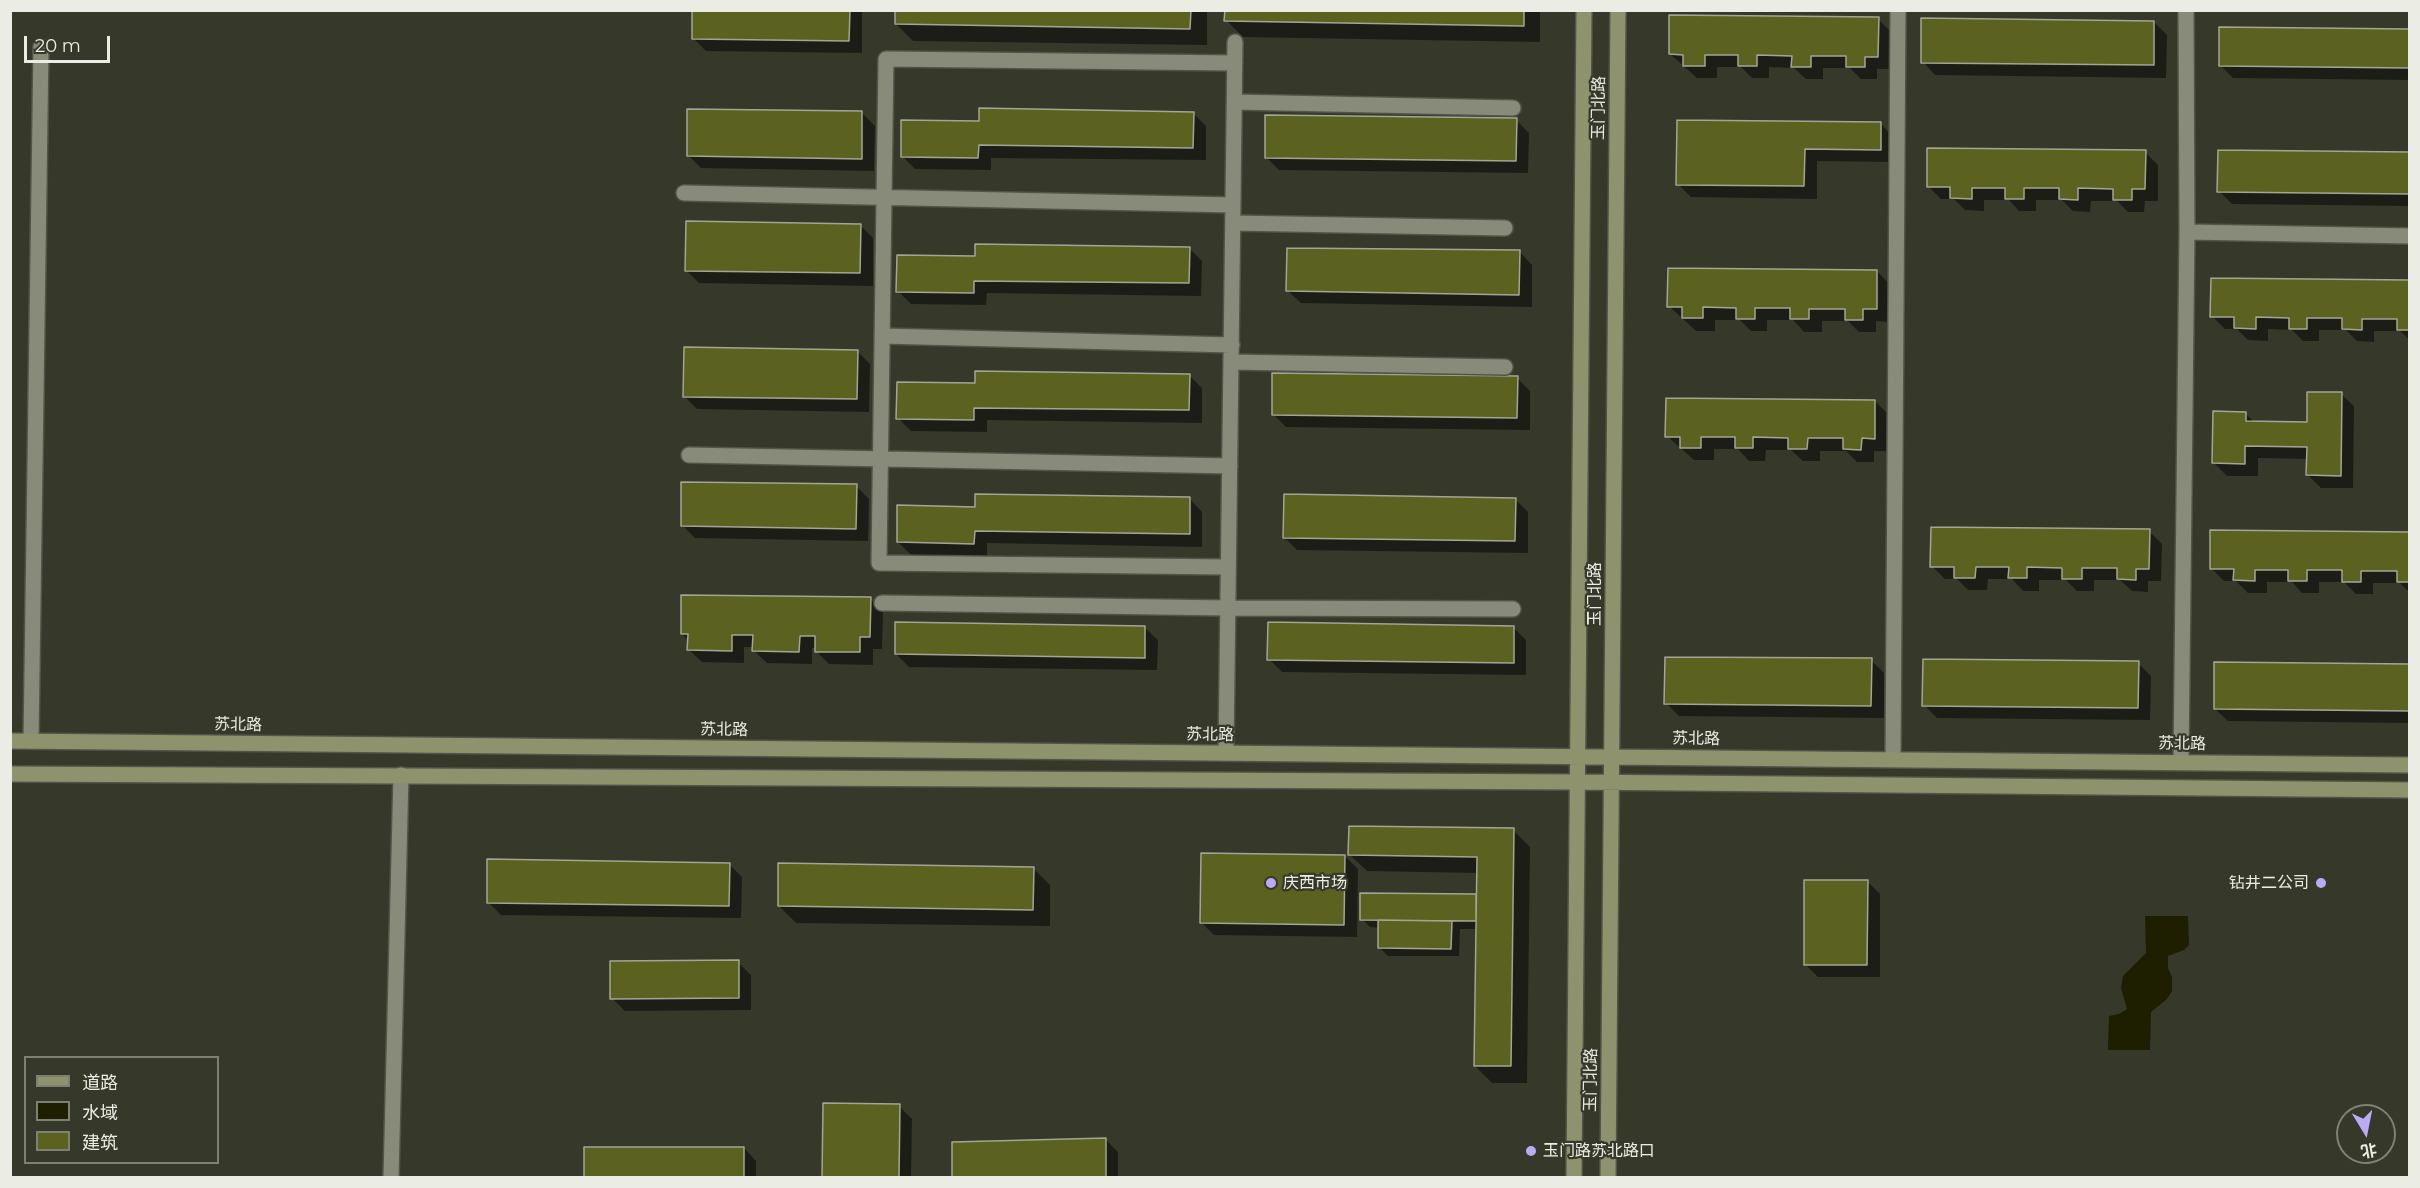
<!DOCTYPE html>
<meta charset="utf-8">
<style>
body{margin:0}
#map{position:relative;width:2420px;height:1188px;overflow:hidden;background:#36382a;font-family:Montserrat,"Noto Sans SC",sans-serif}
canvas{display:block}
.frame{position:absolute;inset:0;border:12px solid #ebece3;pointer-events:none}
.legend{position:absolute;left:24px;top:1056px;width:195px;height:108px;box-sizing:border-box;background:#36382a;border:2px solid #7e8074;margin:0;padding:8px 10px;list-style:none;font-size:18px;color:#ebece3}
.legend li{display:flex;align-items:center;gap:12px;height:30px}
.legend b{width:30px;border:2px solid #7e8074}
.north{position:absolute;left:2336px;top:1104px;width:60px;height:60px;box-sizing:border-box;background:#36382a;border:2px solid #7e8074;border-radius:50%;rotate:170deg;font-size:16px;font-weight:700;line-height:24px;text-align:center;color:#ebece3}
.north::after{content:'';display:block;margin:auto;width:21px;height:27px;background:#bbaaf6;clip-path:polygon(50% 0,100% 100%,50% 72%,0 100%)}
.scale{position:absolute;left:24px;top:36px;width:86px;height:27px;box-sizing:border-box;border:3px solid #ebece3;border-top:0;padding-left:8px;font-size:18px;line-height:21px;white-space:nowrap;color:#ebece3;-webkit-text-stroke:4px #36382a;paint-order:stroke}
</style>
<div id="map">
<canvas width="2420" height="1188"></canvas>
<div class="frame"></div>
<ul class="legend">
<li><b style="height:8px;background:#8e936e"></b>道路</li>
<li><b style="height:16px;background:#1d1f00"></b>水域</li>
<li><b style="height:16px;background:#5b611f"></b>建筑</li>
</ul>
<div class="north">北</div>
<div class="scale">20 m</div>
</div>
<script>
const g = document.querySelector('canvas').getContext('2d');
g.lineJoin = 'round';
function fillPath(path, color) { g.fillStyle = color; g.fill(path, 'evenodd'); }
const shape = rows => new Path2D(rows.map(r => 'M' + r).join(''));
function trace(path, color, width, dash) { g.strokeStyle = color; g.lineWidth = width; g.lineCap = dash ? 'butt' : 'round'; g.setLineDash(dash || []); g.stroke(path); }
function drawText(font, color, halo, rows, align = 'center') {
  g.font = font + ' Montserrat,"Noto Sans SC",sans-serif'; g.lineWidth = 4.5; g.setLineDash([]); g.textBaseline = 'middle'; g.strokeStyle = halo; g.fillStyle = color; for (const [text, x, y, turn = 0] of rows) {
    g.save(); g.translate(x, y); g.rotate((+turn || 0) * Math.PI / 180); g.textAlign = isNaN(turn) ? turn : align; if (halo) g.strokeText(text, 0, 0); g.fillText(text, 0, 0); g.restore();
  }
}
const water = shape([
 [2145,916,2188,916,2189,945,2184,950,2168,956,2168,968,2172,977,2172,991,2167,999,2151,1012,2150,1050,2108,1050,2109,1016,2119,1014,2127,1009,2121,988,2123,976,2146,953]
]);
const shadow = shape([
 [694,10,862,10,862,53,706,51,693,38],
 [897,10,1207,10,1207,45,913,41,896,24],
 [1226,10,1540,10,1540,42,1243,37,1226,20],
 [1878,19,1891,32,1890,69,1877,69,1877,79,1861,79,1850,68,1823,68,1823,79,1806,79,1794,68,1769,67,1769,78,1752,78,1741,67,1717,67,1717,78,1697,78,1670,54],
 [2154,22,2167,35,2166,78,1935,75,1923,62],
 [2410,30,2410,80,2233,78,2220,65],
 [862,113,875,126,874,171,701,168,688,155],
 [1193,113,1206,126,1206,160,991,158,991,170,915,169,902,156,980,122],
 [1516,120,1529,133,1528,173,1279,170,1266,157],
 [1881,124,1893,137,1893,162,1817,161,1817,199,1691,197,1678,184],
 [2145,152,2158,165,2158,201,2145,201,2144,212,2128,212,2117,201,2091,201,2090,212,2073,211,2062,200,2036,200,2036,211,2019,211,2009,200,1984,200,1984,211,1965,210,1954,199,1941,199,1928,186],
 [2410,153,2410,206,2232,204,2219,191],
 [860,225,873,238,873,286,699,283,686,270],
 [1189,248,1202,261,1201,296,987,293,986,305,911,304,898,291,976,258],
 [1520,252,1532,265,1532,307,1301,303,1288,291],
 [1877,271,1889,284,1889,322,1876,321,1876,332,1859,332,1848,321,1822,321,1822,332,1804,332,1793,320,1767,320,1767,331,1751,331,1740,320,1715,320,1715,331,1696,331,1669,306],
 [2410,282,2410,340,2400,331,2374,331,2374,342,2357,341,2346,330,2319,330,2319,341,2303,341,2292,330,2268,329,2268,341,2248,340,2237,329,2225,329,2212,316],
 [857,351,870,364,869,412,697,409,684,396],
 [1189,375,1202,388,1202,423,987,420,987,432,911,431,898,418,976,385],
 [1517,378,1530,391,1530,430,1286,427,1273,414],
 [2341,394,2354,406,2353,488,2321,488,2308,475,2308,459,2258,458,2258,476,2227,476,2214,463,2245,413,2255,423,2309,423],
 [1875,401,1888,414,1887,451,1874,451,1874,462,1857,462,1846,451,1820,451,1820,461,1803,461,1791,450,1766,450,1765,461,1749,461,1738,449,1714,449,1714,460,1694,460,1667,436],
 [856,486,869,499,868,541,695,538,682,525],
 [1190,499,1202,512,1202,547,987,543,987,556,911,555,898,542,977,508],
 [1515,499,1528,512,1528,553,1297,550,1284,537],
 [2149,531,2162,544,2161,581,2148,581,2148,592,2132,591,2120,580,2094,580,2094,591,2077,591,2066,580,2039,580,2039,591,2023,591,2012,579,1988,579,1987,590,1968,590,1957,579,1945,579,1932,566],
 [2410,534,2410,593,2400,583,2373,583,2373,594,2356,594,2344,582,2319,582,2319,593,2302,593,2292,582,2267,582,2267,593,2248,593,2236,581,2224,581,2211,568],
 [870,599,883,612,882,649,873,649,873,665,829,664,816,651,816,648,812,648,812,664,767,663,754,651,754,647,744,647,744,663,702,662,689,650,689,641,682,634],
 [1513,627,1526,640,1526,675,1282,672,1269,659],
 [1145,628,1158,640,1157,670,909,667,896,654],
 [1871,660,1884,673,1884,718,1679,716,1666,703],
 [2138,663,2151,676,2150,720,1937,718,1924,705],
 [2410,666,2410,723,2228,721,2215,709],
 [1513,830,1530,847,1527,1083,1492,1083,1475,1066,1478,929,1460,929,1459,956,1388,956,1379,947,1380,928,1370,927,1362,919,1476,896,1478,898,1478,873,1367,871,1350,855],
 [1345,856,1358,869,1357,937,1214,935,1201,922],
 [729,864,742,877,741,918,501,915,488,902],
 [1033,868,1050,885,1050,926,796,923,779,906],
 [1867,881,1880,894,1880,977,1818,977,1805,964],
 [738,962,751,975,751,1010,625,1011,612,998],
 [899,1106,912,1119,911,1178,824,1178],
 [1105,1139,1118,1152,1118,1178,954,1178],
 [744,1148,756,1161,756,1178,585,1178]
]);
const building = shape([
 [692,10,850,10,849,41,692,39,692,10],
 [895,10,1191,10,1190,29,895,24,895,10],
 [1225,10,1524,10,1524,26,1224,21,1225,10],
 [1669,15,1879,17,1878,57,1865,57,1865,67,1846,67,1846,56,1811,56,1811,67,1791,67,1792,56,1757,55,1757,66,1738,66,1738,55,1705,55,1705,66,1683,66,1683,55,1669,54,1669,15],
 [1921,18,2154,21,2154,65,1921,63,1921,18],
 [2219,27,2410,29,2410,68,2219,66,2219,27],
 [979,108,1194,112,1193,148,979,145,978,158,901,157,901,120,979,121,979,108],
 [687,109,862,111,862,159,687,156,687,109],
 [1265,115,1517,118,1516,161,1265,158,1265,115],
 [1677,120,1881,122,1881,150,1805,149,1804,186,1676,185,1677,120],
 [1927,148,2146,150,2145,189,2132,189,2132,200,2113,200,2113,189,2078,188,2078,200,2059,199,2059,188,2024,188,2024,199,2005,199,2005,188,1972,188,1972,199,1950,198,1950,187,1927,187,1927,148],
 [2218,150,2410,152,2410,194,2217,192,2218,150],
 [686,221,861,224,860,273,685,271,686,221],
 [975,244,1190,247,1189,283,974,281,974,293,896,292,897,255,975,256,975,244],
 [1287,248,1520,250,1519,295,1286,291,1287,248],
 [1668,268,1877,270,1877,309,1863,309,1863,320,1845,320,1845,309,1809,309,1809,319,1790,319,1790,308,1755,308,1755,319,1736,319,1736,308,1703,307,1703,318,1682,318,1682,307,1667,307,1668,268],
 [2211,278,2410,280,2410,330,2397,330,2397,319,2362,319,2362,330,2342,329,2342,318,2307,318,2307,329,2289,329,2289,318,2256,317,2256,329,2234,328,2234,317,2210,317,2211,278],
 [684,347,858,350,857,399,683,397,684,347],
 [975,371,1190,374,1189,410,974,408,974,420,896,419,897,382,975,383,975,371],
 [1272,373,1518,376,1517,418,1272,415,1272,373],
 [2307,392,2342,392,2341,476,2306,475,2307,447,2245,446,2245,464,2212,463,2213,411,2246,412,2246,421,2307,422,2307,392],
 [1666,398,1875,400,1875,439,1862,438,1861,450,1843,449,1843,438,1808,438,1807,449,1788,449,1788,438,1753,437,1753,448,1735,448,1735,437,1701,437,1701,448,1680,448,1680,437,1665,437,1666,398],
 [681,482,857,484,856,529,681,526,681,482],
 [975,494,1190,497,1190,534,975,531,974,544,897,542,897,505,975,507,975,494],
 [1284,494,1516,498,1515,541,1283,538,1284,494],
 [1931,527,2150,529,2149,569,2136,569,2136,580,2117,579,2117,568,2082,568,2082,579,2062,579,2062,568,2027,567,2027,578,2008,578,2009,567,1976,567,1975,578,1954,578,1954,567,1930,567,1931,527],
 [2210,530,2410,532,2410,582,2397,582,2397,571,2361,571,2361,582,2342,582,2342,570,2307,570,2307,581,2288,581,2288,570,2255,570,2255,581,2233,580,2234,569,2210,569,2210,530],
 [681,595,871,597,870,637,860,637,860,652,815,652,815,636,800,636,799,652,752,651,753,635,732,635,732,651,687,650,688,634,681,634,681,595],
 [895,622,1145,626,1145,658,895,654,895,622],
 [1268,622,1514,626,1514,663,1267,660,1268,622],
 [1665,657,1872,658,1871,706,1664,704,1665,657],
 [1923,659,2139,661,2138,708,1922,706,1923,659],
 [2214,662,2410,664,2410,711,2214,709,2214,662],
 [1349,826,1514,828,1511,1066,1474,1066,1477,857,1348,855,1349,826],
 [1201,853,1345,855,1344,925,1200,923,1201,853],
 [487,859,730,863,729,906,487,903,487,859],
 [778,863,1034,867,1033,910,778,906,778,863],
 [1804,880,1868,880,1867,965,1804,965,1804,880],
 [1360,893,1476,894,1476,921,1360,920,1360,893],
 [1378,920,1452,921,1451,949,1378,948,1378,920],
 [739,960,739,998,610,999,610,961,739,960],
 [823,1103,900,1104,899,1178,822,1178,823,1103],
 [1106,1138,1106,1178,952,1178,952,1142,1106,1138],
 [584,1147,744,1147,744,1178,584,1178,584,1147]
]);
const lane = shape([
 [31,741,41,47],
 [391,1178,401,775]
]);
const street = shape([
 [1235,102,1513,108],
 [684,193,1233,205],
 [1233,223,1505,228],
 [2187,232,2410,236],
 [882,336,1232,345],
 [1231,362,1505,367],
 [689,455,1230,466],
 [1228,567,879,563,884,198,886,59,1235,63],
 [882,603,1228,608,1513,609],
 [1226,753,1235,42],
 [1893,759,1898,10],
 [2181,761,2187,232,2186,10]
]);
const secondary = shape([
 [10,741,2410,765],
 [10,774,1577,782,2410,790],
 [1574,1178,1584,10],
 [1608,1178,1618,10]
]);
const markers = [
 [1271,883,6,"#bbaaf6"],
 [2321,883,6,"#bbaaf6"],
 [1531,1151,6,"#bbaaf6"]
];
const streetNames = [
 ["玉门北路",1599,108,-89],
 ["玉门北路",1595,594,-90],
 ["苏北路",238,725,1],
 ["苏北路",724,730,1],
 ["苏北路",1210,735,1],
 ["苏北路",1696,739,1],
 ["苏北路",2182,744,1],
 ["玉门北路",1591,1080,-89]
];
const poiNames = [
 ["庆西市场",1283,883],
 ["钻井二公司",2309,883,"right"],
 ["玉门路苏北路口",1543,1151]
];
fillPath(water, '#1d1f00');
fillPath(shadow, '#0007');
fillPath(building, '#5b611f');
trace(building, '#a3a695', 1.5);
trace(lane, '#535448', 18);
trace(street, '#535448', 18);
trace(secondary, '#535448', 18);
trace(lane, '#888b7a', 15);
trace(street, '#888b7a', 15);
trace(secondary, '#8e936e', 15);
for (const [x, y, r, color] of markers) { const dot = new Path2D(); dot.arc(x, y, r, 0, 2 * Math.PI); g.fillStyle = color; g.fill(dot); trace(dot, '#36382a', 2); }
drawText('16px', '#ebece3', '#36382a', streetNames);
drawText('16px', '#ebece3', '#36382a', poiNames, 'left');
</script>
